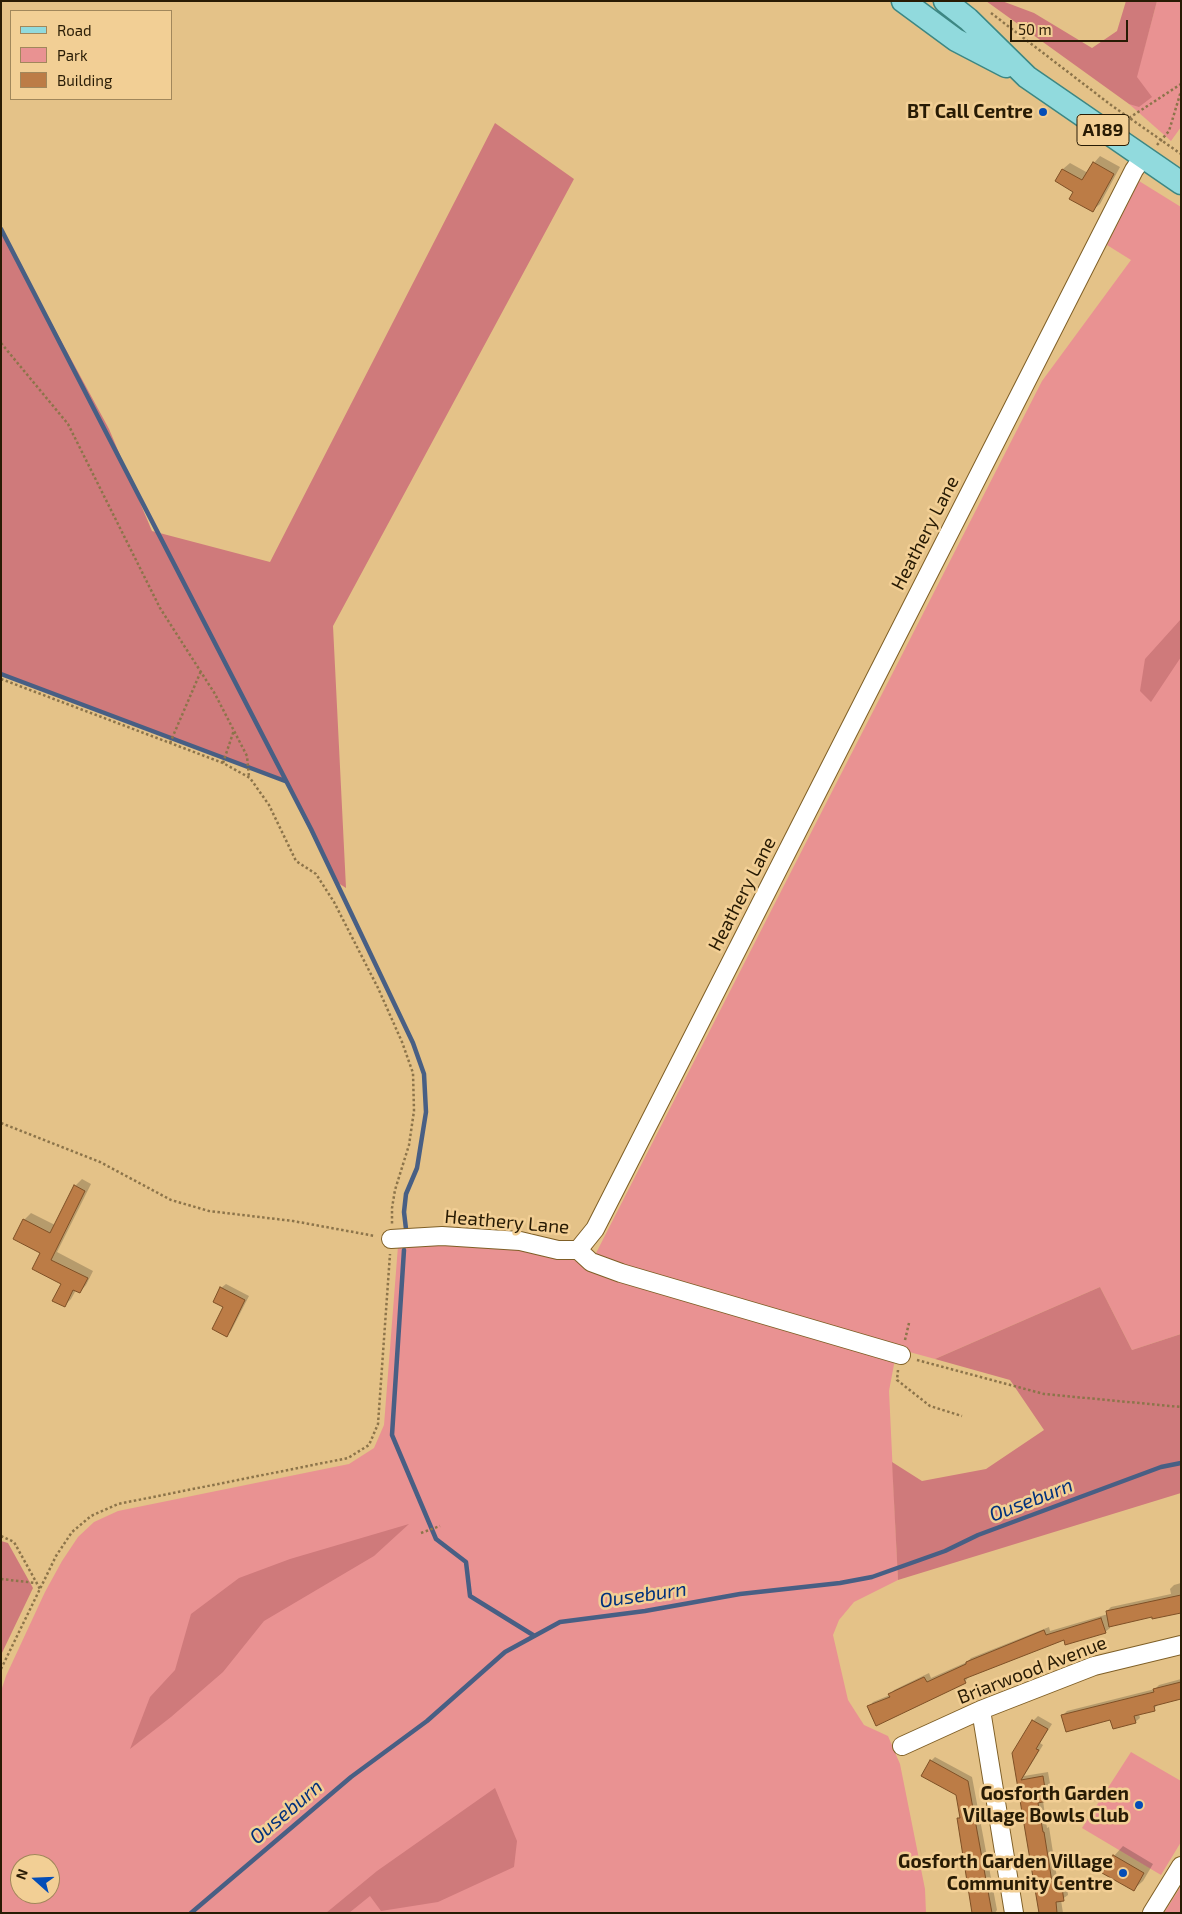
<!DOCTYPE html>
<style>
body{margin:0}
#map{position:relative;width:1182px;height:1914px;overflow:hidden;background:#e4c288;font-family:"Exo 2",sans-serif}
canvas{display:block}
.frame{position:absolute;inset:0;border:2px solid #281b04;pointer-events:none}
.legend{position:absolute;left:10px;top:10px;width:162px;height:90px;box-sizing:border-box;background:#f2cf95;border:1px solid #a1875b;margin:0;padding:6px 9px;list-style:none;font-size:15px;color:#281b04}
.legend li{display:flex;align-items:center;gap:10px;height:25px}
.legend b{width:25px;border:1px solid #a1875b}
.north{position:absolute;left:10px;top:1854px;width:50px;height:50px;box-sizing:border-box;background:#f2cf95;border:1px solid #a1875b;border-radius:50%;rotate:290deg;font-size:14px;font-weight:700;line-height:20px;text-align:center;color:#281b04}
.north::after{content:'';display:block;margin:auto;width:18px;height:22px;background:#044db7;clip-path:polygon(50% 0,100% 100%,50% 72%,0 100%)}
.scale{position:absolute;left:1010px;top:20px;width:118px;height:22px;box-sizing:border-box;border:2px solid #281b04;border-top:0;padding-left:6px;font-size:15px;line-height:18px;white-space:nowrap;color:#281b04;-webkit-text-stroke:4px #f2cf95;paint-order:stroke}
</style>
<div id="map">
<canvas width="1182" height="1914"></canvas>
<div class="frame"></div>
<ul class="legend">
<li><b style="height:6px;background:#91dadd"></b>Road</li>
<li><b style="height:14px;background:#e99292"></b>Park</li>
<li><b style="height:14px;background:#bc7c46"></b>Building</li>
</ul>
<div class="north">N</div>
<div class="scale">50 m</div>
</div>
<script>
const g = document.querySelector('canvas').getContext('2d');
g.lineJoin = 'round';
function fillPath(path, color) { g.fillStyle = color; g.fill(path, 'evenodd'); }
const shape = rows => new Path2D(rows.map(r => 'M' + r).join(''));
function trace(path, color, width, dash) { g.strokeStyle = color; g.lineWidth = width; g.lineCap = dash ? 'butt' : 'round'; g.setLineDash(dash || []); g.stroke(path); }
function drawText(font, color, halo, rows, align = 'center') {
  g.font = font + ' "Exo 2",sans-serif'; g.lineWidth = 5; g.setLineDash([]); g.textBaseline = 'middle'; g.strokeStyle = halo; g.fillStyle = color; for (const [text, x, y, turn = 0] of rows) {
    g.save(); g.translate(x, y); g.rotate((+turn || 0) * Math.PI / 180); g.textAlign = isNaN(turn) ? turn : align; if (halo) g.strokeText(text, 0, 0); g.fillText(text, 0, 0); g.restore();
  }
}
const green = shape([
 [1157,1,1181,1,1181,127,1171,141,1129,104],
 [1139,181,1181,207,1181,1334,1132,1350,1100,1287,935,1359,800,1322,594,1257,1042,381,1131,260,1107,245],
 [441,1242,518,1247,571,1259,619,1278,895,1359,889,1391,898,1580,854,1602,839,1620,833,1635,848,1700,864,1725,888,1736,900,1764,925,1889,926,1913,1,1913,1,1691,6,1676,45,1592,62,1561,78,1537,94,1522,118,1511,349,1464,374,1448,384,1425,398,1246],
 [20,1864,50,1864,50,1894,20,1894],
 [1131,1752,1181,1781,1181,1842,1161,1875,1082,1828],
 [1181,1886,1181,1913,1164,1913]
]);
const forest = shape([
 [986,1,1002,1,1034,13,1092,48,1117,31,1126,1,1157,1,1137,77,1152,97,1139,107,1129,104],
 [495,123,574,179,333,626,346,888,335,881,285,781,1,674,1,230,109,429,152,531,270,562],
 [1181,619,1181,657,1151,702,1140,691,1145,659],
 [1100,1287,1132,1350,1181,1334,1181,1493,898,1580,892,1462,922,1481,986,1469,1044,1430,1010,1380,935,1359],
 [409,1524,374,1556,264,1621,223,1672,171,1717,130,1749,150,1697,175,1670,191,1614,239,1578,290,1559],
 [1,1541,8,1543,33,1588,1,1655],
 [495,1788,517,1841,514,1867,438,1902,381,1911,370,1896,349,1913,326,1913,377,1871]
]);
const shadow = shape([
 [1100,156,1120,167,1100,204,1093,210,1063,169,1070,163,1088,173,1094,163],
 [82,1179,91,1184,57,1252,93,1271,86,1285,80,1292,76,1290,71,1299,64,1306,62,1283,42,1252,24,1220,31,1213,55,1225,75,1186],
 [226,1284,249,1296,231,1331,227,1335,221,1288],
 [1181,1583,1181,1612,1152,1616,1109,1625,1110,1628,1105,1632,1065,1639,969,1676,965,1682,869,1707,873,1702,890,1695,894,1690,929,1673,931,1678,967,1662,971,1658,1049,1627,1050,1631,1108,1614,1107,1611,1111,1607,1171,1594,1170,1589,1174,1585],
 [1181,1679,1181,1698,1158,1704,1154,1709,1139,1714,1140,1718,1135,1722,1111,1718,1062,1716,1067,1711,1155,1689,1159,1685],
 [1038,1716,1052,1724,1040,1743,1043,1745,1024,1776,1048,1772,1052,1795,1047,1800,1043,1801,1047,1828,1049,1827,1057,1878,1066,1877,1068,1895,1061,1900,1063,1913,1039,1913,1013,1753,1033,1721],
 [935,1757,972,1777,997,1910,995,1913,974,1913,958,1819,961,1816,957,1794,931,1761],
 [1123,1846,1153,1864,1143,1881,1133,1890,1114,1856]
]);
const stream = shape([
 [1,229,311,829,413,1043,424,1074,426,1112,417,1168,406,1194,404,1212,406,1229],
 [1,674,285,781],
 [404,1250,392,1435,436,1539,466,1562,470,1596,533,1635],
 [191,1913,351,1777,427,1721,505,1652,560,1622,645,1611,740,1594,840,1583,872,1577,945,1551,978,1535,1161,1467,1181,1463]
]);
const building = shape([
 [1093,162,1114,174,1093,212,1069,199,1073,192,1055,181,1062,169,1082,180,1093,162],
 [74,1185,85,1191,51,1260,88,1278,80,1293,73,1290,65,1307,52,1301,61,1284,32,1269,40,1253,13,1239,23,1219,50,1233,74,1185],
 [220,1287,245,1300,227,1337,212,1329,223,1307,213,1302,220,1287],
 [1181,1595,1181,1613,1152,1619,1152,1617,1109,1627,1106,1611,1181,1595],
 [1101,1618,1106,1633,1065,1645,1064,1640,964,1679,966,1683,876,1726,867,1706,890,1697,888,1694,924,1677,927,1682,966,1664,966,1662,1044,1630,1046,1635,1101,1618],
 [1181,1682,1181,1699,1154,1706,1155,1711,1134,1716,1136,1723,1113,1729,1110,1720,1066,1732,1061,1715,1154,1692,1153,1689,1181,1682],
 [1032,1720,1048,1729,1036,1749,1039,1750,1021,1780,1043,1776,1047,1801,1038,1803,1043,1832,1044,1832,1052,1882,1061,1881,1064,1901,1056,1902,1057,1913,1039,1913,1012,1753,1032,1720],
 [930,1760,968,1781,992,1913,972,1913,957,1818,960,1818,956,1795,921,1776,930,1760],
 [1113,1855,1144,1873,1134,1891,1102,1873,1113,1855]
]);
const path = shape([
 [991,13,1111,105,1181,154],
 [1129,118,1181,84],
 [1157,145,1169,131,1181,91],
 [1,343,68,424,160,608,215,694,247,756,249,777],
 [1,679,223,763,250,778,269,805,296,861,316,874,334,902,378,988,402,1042,413,1073,414,1111,409,1145,395,1190,392,1208,392,1224],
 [170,743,201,671],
 [223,763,234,730],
 [1,1123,100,1162,171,1200,209,1211,293,1221,375,1236],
 [905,1340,909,1323],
 [917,1360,1044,1394,1181,1407],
 [898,1370,897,1380,930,1406,962,1416],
 [421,1533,440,1526],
 [1,1536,14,1542,40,1589],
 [1,1579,36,1583],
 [1,1669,56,1556,72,1532,91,1516,118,1504,348,1458,369,1445,378,1424,390,1254]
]);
const minor = shape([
 [391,1239,442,1236,520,1241,558,1250,578,1250,595,1229,1134,170,1143,157],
 [578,1250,591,1262,621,1273,901,1355],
 [981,1710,1014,1913],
 [902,1746,981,1710,1094,1666,1181,1645],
 [1152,1913,1181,1866]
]);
const major = shape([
 [903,1,956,40,1006,66],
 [945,1,968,19,1027,77,1181,183]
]);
const markers = [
 [1043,112,5,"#044db7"],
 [1139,1805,5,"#044db7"],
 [1123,1873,5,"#044db7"]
];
const shields = [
 [1103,130,52]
];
const shieldNames = [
 ["A189",1103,130]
];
const poiNames = [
 ["BT Call Centre",1033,112],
 ["Gosforth Garden",1129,1794],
 ["Village Bowls Club",1129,1816],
 ["Gosforth Garden Village",1113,1862],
 ["Community Centre",1113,1884]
];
const streetNames = [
 ["Heathery Lane",925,533,-63],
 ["Heathery Lane",742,894,-63],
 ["Heathery Lane",507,1222,5],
 ["Briarwood Avenue",1032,1670,-21]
];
const waterNames = [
 ["Ouseburn",1031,1500,-21],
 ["Ouseburn",643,1595,-8],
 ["Ouseburn",286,1812,-40]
];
fillPath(green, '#e99292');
fillPath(forest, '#cf7a7b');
fillPath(shadow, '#0003');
trace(stream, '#485f84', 4.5);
fillPath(building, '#bc7c46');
trace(building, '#7e5026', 1);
trace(minor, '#7f5f26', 20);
trace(major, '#3d8783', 25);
trace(path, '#8c744a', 2.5, [2.5, 2.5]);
trace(minor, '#fff', 18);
trace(major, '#91dadd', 22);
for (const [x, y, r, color] of markers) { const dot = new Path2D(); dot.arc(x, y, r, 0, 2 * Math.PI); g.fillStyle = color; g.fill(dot); trace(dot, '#f2cf95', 2); }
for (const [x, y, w] of shields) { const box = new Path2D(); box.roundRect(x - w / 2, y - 15.5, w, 31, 4); g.fillStyle = '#f2cf95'; g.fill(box); trace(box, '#281b04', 1); }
drawText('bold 18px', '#281b04', null, shieldNames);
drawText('bold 19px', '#281b04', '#f2cf95', poiNames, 'right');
drawText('19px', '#281b04', '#f2cf95', streetNames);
drawText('italic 20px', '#01317c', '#f2cf95', waterNames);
</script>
